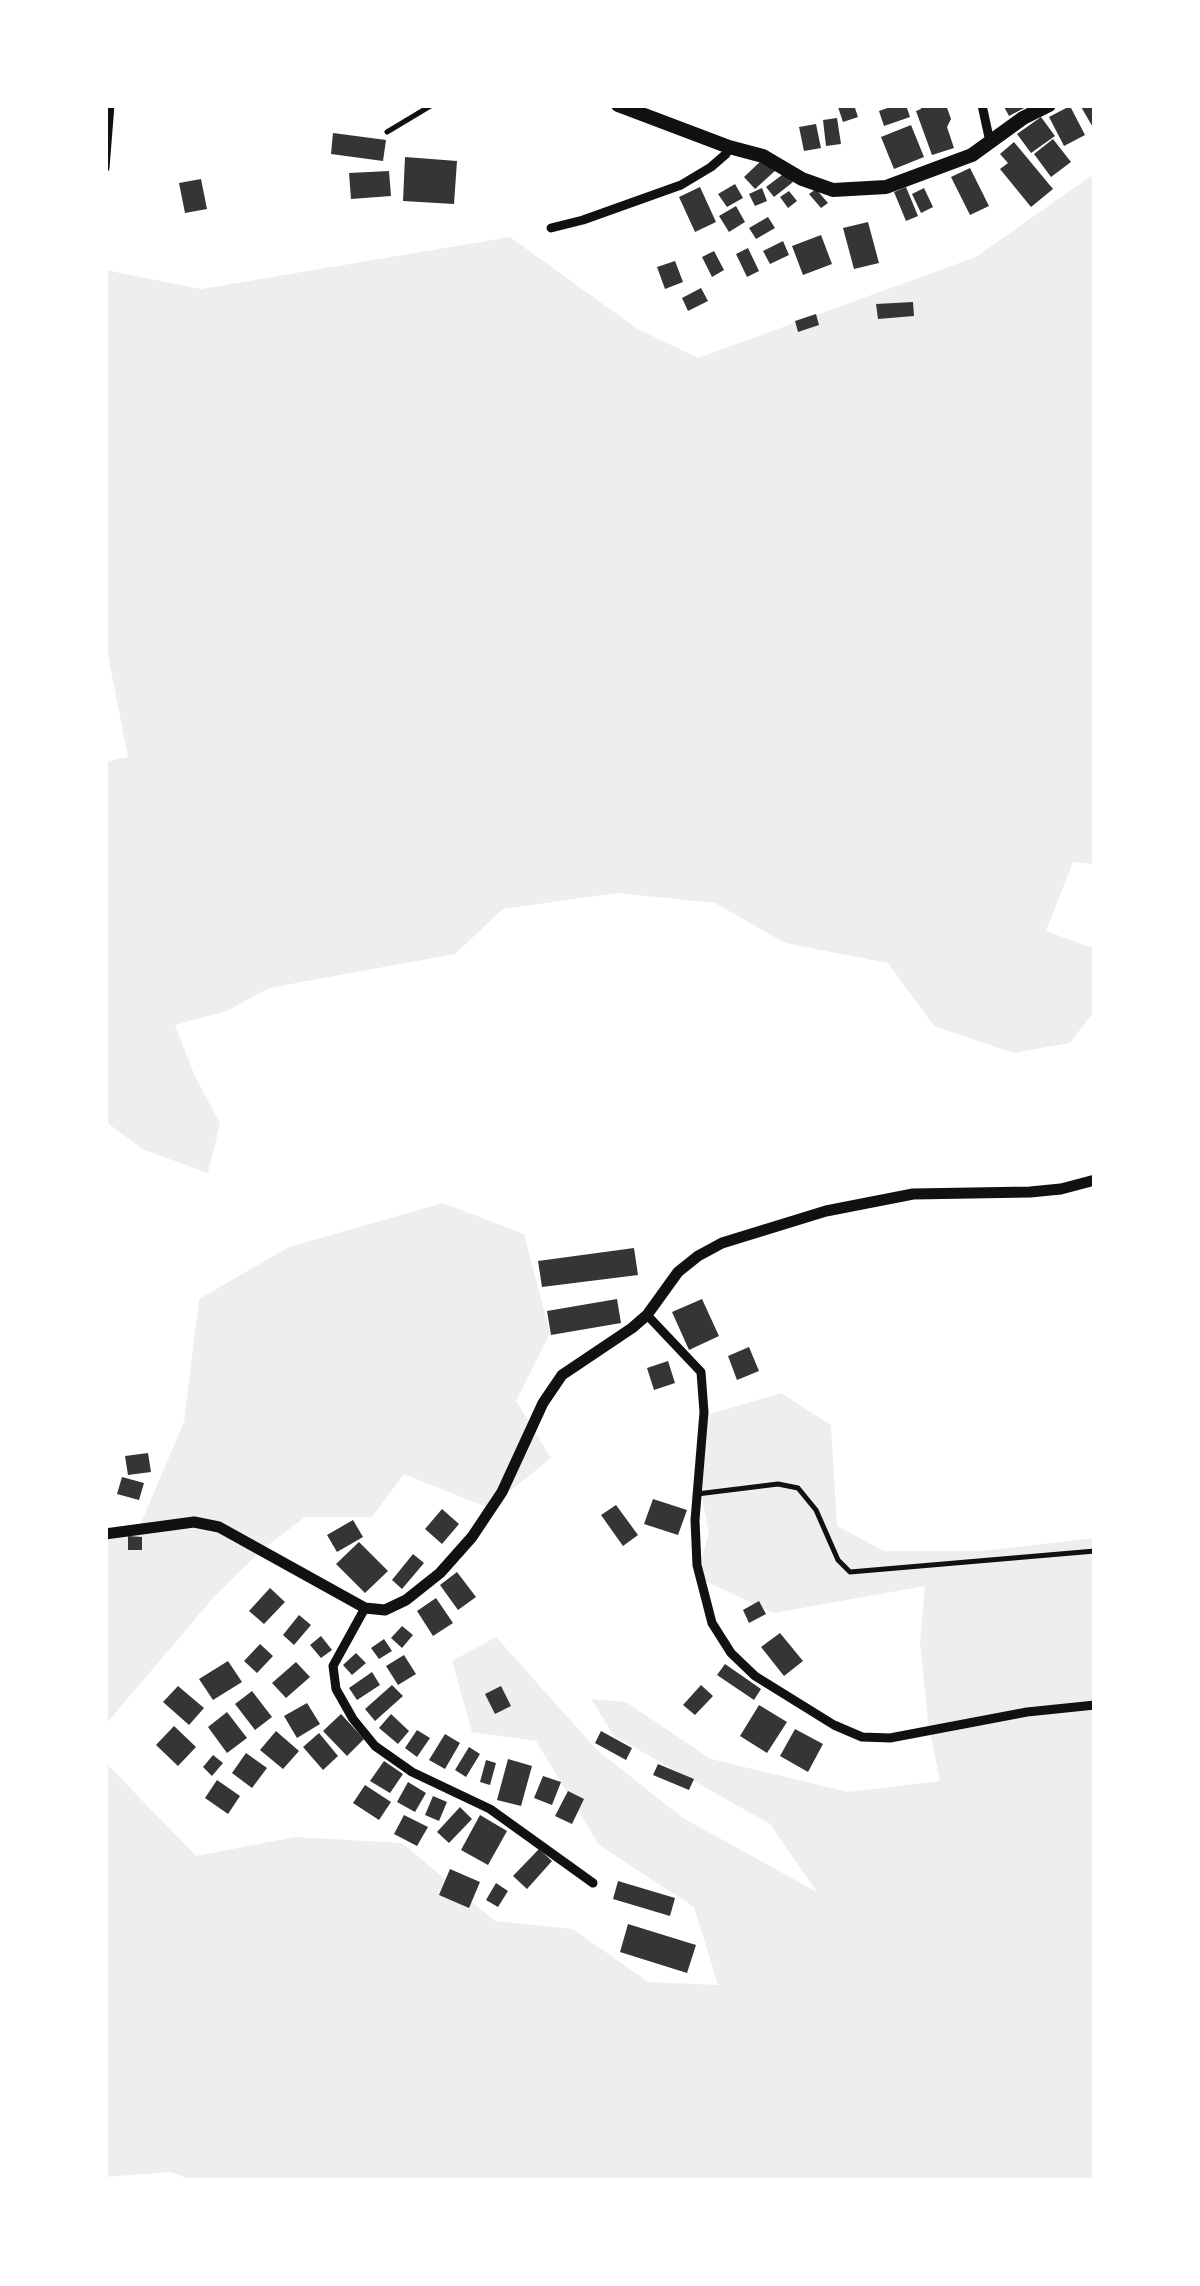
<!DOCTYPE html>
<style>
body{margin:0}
#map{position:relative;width:1200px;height:2286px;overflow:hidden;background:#fff;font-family:Montserrat,sans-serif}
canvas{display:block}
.frame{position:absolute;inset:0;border:108px solid #fff;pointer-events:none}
</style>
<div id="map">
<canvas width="1200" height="2286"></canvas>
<div class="frame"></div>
</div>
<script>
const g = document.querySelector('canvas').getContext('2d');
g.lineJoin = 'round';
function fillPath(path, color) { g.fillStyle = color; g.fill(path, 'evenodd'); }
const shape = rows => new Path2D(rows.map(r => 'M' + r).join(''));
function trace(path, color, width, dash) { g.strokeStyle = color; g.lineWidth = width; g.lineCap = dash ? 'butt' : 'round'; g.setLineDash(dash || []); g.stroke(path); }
const green = shape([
 [1095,173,1095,864,1073,862,1046,931,1095,949,1095,1010,1070,1043,1013,1053,934,1026,888,963,785,943,715,903,617,893,503,909,455,954,269,988,227,1011,175,1025,194,1074,220,1124,208,1173,142,1149,105,1121,105,762,128,757,105,640,105,270,201,289,510,237,636,328,698,358,976,257],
 [443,1203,524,1234,550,1333,516,1401,551,1458,489,1508,404,1474,372,1517,305,1517,263,1549,213,1598,105,1725,105,1535,141,1523,184,1422,199,1299,289,1247],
 [781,1393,831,1425,837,1526,884,1551,982,1551,1095,1538,1095,2181,194,2181,171,2172,105,2177,105,1762,196,1856,295,1837,402,1843,495,1921,573,1929,648,1982,718,1985,694,1907,599,1845,536,1741,472,1732,452,1661,496,1637,597,1750,683,1818,817,1892,770,1824,614,1736,591,1699,626,1702,711,1759,848,1792,940,1781,928,1722,920,1642,925,1586,774,1613,696,1577,709,1533,697,1474,707,1415]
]);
const building = shape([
 [854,105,858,117,843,122,838,107],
 [896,105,906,105,910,117,884,126,879,111],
 [920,105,946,105,951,119,947,127,954,148,932,155,916,111,921,109],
 [1003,105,1030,105,1009,116],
 [1080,105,1095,105,1095,131],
 [1070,106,1085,135,1064,146,1049,117],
 [1041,117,1055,136,1031,153,1017,134],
 [837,118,841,144,826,146,823,120],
 [816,124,821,148,804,151,799,127],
 [911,125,924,157,894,169,881,137],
 [333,133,386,140,383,161,331,154],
 [1053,139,1071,162,1051,177,1034,154],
 [1014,142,1053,189,1031,207,1000,169,1008,163,1000,154],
 [405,157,457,161,454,204,403,201],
 [764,158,776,170,755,189,744,177],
 [970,168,989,206,970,215,951,177],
 [389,171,391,196,351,199,349,173],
 [786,172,793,182,774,197,766,187],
 [201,179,207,209,185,213,179,183],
 [735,184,743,198,727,207,718,194],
 [700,187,716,222,695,232,679,197],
 [906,187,918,216,906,221,894,192],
 [762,188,767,201,755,206,749,194],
 [924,188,933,207,921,213,912,194],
 [816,189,828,203,821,208,809,194],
 [789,191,797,201,788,208,780,197],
 [736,206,745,222,729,232,719,216],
 [768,217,775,228,756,239,749,228],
 [868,222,879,263,854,269,843,228],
 [821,235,832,264,803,275,792,246],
 [783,241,789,255,770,264,763,251],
 [748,248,759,271,747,277,736,254],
 [714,251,724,270,712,277,702,257],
 [675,261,683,282,665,289,657,267],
 [701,288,708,301,688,311,682,298],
 [913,302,914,316,878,319,876,304],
 [816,314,819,325,798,332,795,321],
 [634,1248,638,1275,542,1287,538,1261],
 [617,1299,621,1323,551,1335,547,1311],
 [702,1299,719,1336,689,1350,672,1312],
 [749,1347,759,1371,737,1380,728,1356],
 [668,1361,675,1383,654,1390,647,1368],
 [148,1453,151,1472,128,1475,125,1456],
 [122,1477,144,1483,139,1500,117,1494],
 [653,1499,687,1510,678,1535,644,1524],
 [616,1505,638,1535,623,1546,601,1515],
 [442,1509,459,1524,442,1544,425,1529],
 [353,1520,363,1537,337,1552,327,1535],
 [128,1536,142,1537,142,1550,128,1550],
 [359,1542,388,1571,365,1593,336,1564],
 [413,1554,424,1563,402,1589,392,1580],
 [457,1572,476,1597,458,1610,440,1585],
 [270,1588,285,1602,264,1624,249,1611],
 [436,1598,453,1623,433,1636,417,1611],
 [759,1601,766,1614,749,1623,743,1610],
 [299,1615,311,1625,294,1645,283,1635],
 [402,1626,413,1635,402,1648,391,1638],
 [780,1633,803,1661,784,1676,761,1647],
 [321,1636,332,1650,321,1658,310,1645],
 [384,1639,392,1651,379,1659,371,1648],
 [260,1644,273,1656,257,1673,244,1661],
 [356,1653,366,1663,352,1675,343,1665],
 [404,1655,416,1674,398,1685,386,1666],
 [228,1661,242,1682,213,1700,199,1679],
 [296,1662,310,1677,286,1698,272,1683],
 [725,1664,761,1689,754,1700,717,1675],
 [372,1672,380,1685,357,1700,349,1688],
 [392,1685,403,1696,375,1721,365,1709],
 [701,1685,713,1696,695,1715,683,1705],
 [178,1686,204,1708,189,1725,163,1702],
 [501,1686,511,1706,495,1714,485,1694],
 [252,1691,272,1717,255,1730,235,1704],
 [307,1703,320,1724,297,1738,284,1716],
 [759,1705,787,1722,767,1753,740,1736],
 [227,1712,247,1738,227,1753,208,1727],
 [341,1714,364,1739,347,1756,323,1731],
 [391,1714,409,1731,398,1744,379,1728],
 [174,1726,196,1747,178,1766,156,1745],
 [795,1729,823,1744,808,1772,780,1756],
 [417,1730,430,1738,417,1757,405,1748],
 [276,1731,299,1751,283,1769,260,1750],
 [601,1731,632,1748,626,1760,595,1743],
 [319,1733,338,1756,323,1770,303,1747],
 [445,1734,460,1743,445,1769,429,1760],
 [469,1747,480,1754,466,1777,455,1770],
 [246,1753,267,1768,252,1788,232,1773],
 [213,1755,223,1763,212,1776,203,1767],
 [508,1759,532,1766,521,1806,497,1800],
 [486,1760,496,1763,490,1785,480,1782],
 [384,1761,403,1774,390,1793,370,1781],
 [658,1764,694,1779,689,1790,653,1775],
 [543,1776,561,1782,552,1805,534,1798],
 [217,1780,240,1796,228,1814,205,1798],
 [408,1782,426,1793,415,1812,397,1802],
 [365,1785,391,1802,379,1820,353,1803],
 [568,1791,584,1799,572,1824,555,1816],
 [433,1796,447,1802,439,1821,425,1815],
 [460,1807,472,1819,449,1843,437,1832],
 [404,1815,428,1827,417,1846,394,1834],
 [480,1815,507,1831,488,1865,461,1850],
 [539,1849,552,1861,527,1889,513,1876],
 [450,1869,480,1882,469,1908,439,1895],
 [618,1881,675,1898,670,1916,613,1899],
 [496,1883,508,1891,498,1907,486,1900],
 [628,1924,696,1945,687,1973,620,1952]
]);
const service = shape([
 [387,132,432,105],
 [697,1494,778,1484,798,1488,816,1510,838,1560,850,1572,1095,1551]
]);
const minor = shape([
 [982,105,990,142],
 [105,168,110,105],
 [551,228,583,220,681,185,711,167,726,154,729,147],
 [647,1315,701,1372,704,1412,695,1520,697,1565,712,1623,731,1653,755,1676,834,1725,862,1737,890,1738,1027,1712,1095,1705],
 [365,1608,333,1666,336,1689,353,1719,375,1746,412,1772,490,1809,593,1883]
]);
const tertiary = shape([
 [105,1534,194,1522,219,1527,365,1608,385,1610,406,1600,440,1573,472,1537,502,1492,543,1403,562,1375,632,1328,647,1315,678,1272,698,1256,722,1243,826,1211,913,1194,1030,1192,1061,1189,1095,1180]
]);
const secondary = shape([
 [618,105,729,147,763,156,802,179,833,190,886,187,972,155,1023,118,1049,105]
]);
fillPath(green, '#eee');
fillPath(building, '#353535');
trace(service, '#111', 5);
trace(minor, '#111', 9);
trace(tertiary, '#111', 11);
trace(secondary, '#111', 14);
</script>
